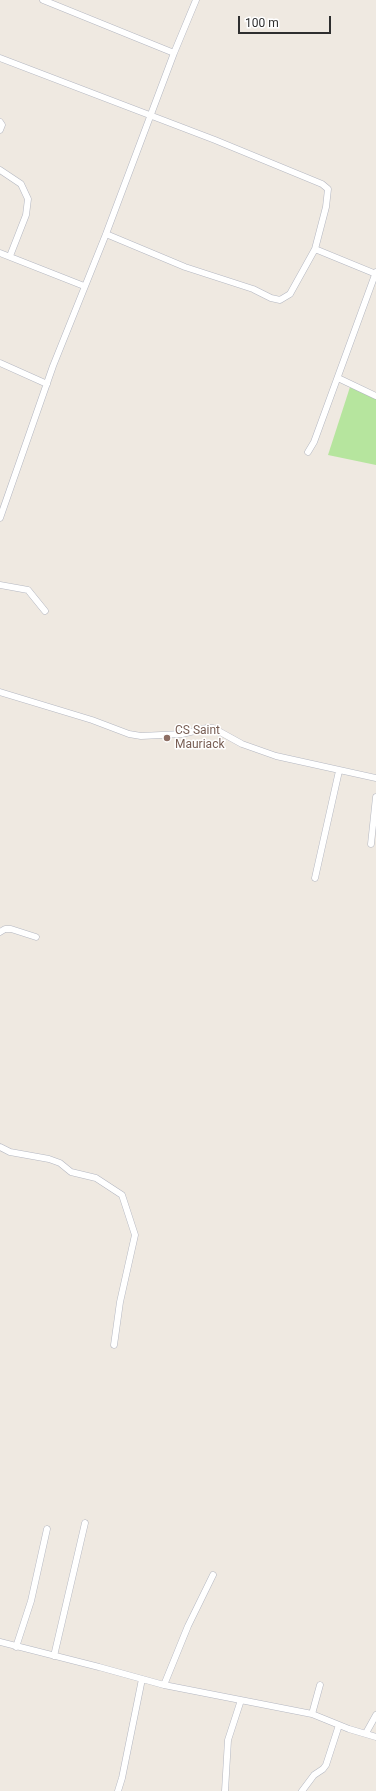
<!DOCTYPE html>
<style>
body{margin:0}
#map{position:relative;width:376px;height:1791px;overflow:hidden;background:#efe9e1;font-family:Roboto,sans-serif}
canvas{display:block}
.scale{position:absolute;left:238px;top:16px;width:93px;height:18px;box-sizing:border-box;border:2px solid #2e2e2e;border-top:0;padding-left:5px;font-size:12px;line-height:14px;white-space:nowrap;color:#2e2e2e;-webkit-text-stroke:3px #fff;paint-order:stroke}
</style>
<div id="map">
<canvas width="376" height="1791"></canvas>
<div class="scale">100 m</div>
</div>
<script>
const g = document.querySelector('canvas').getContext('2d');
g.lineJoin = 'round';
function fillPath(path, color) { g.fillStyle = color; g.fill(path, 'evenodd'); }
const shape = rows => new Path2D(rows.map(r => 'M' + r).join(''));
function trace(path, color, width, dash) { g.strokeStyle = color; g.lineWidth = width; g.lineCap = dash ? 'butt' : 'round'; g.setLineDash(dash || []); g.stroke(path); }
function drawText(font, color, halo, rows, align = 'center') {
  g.font = font + ' Roboto,sans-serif'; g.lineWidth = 3; g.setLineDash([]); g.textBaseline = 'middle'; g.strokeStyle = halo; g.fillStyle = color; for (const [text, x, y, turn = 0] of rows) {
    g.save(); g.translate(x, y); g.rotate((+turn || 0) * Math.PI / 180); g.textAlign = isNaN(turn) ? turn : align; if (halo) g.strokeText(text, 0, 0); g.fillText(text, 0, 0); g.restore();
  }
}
const green = shape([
 [350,387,376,398,376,465,328,455]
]);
const minor = shape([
 [43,0,174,53],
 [0,58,215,140,322,184,328,189,326,207,315,249,290,294,280,300,271,298,253,289,185,267,106,234],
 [0,122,2,125,0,130],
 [0,170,21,184,28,199,26,215,10,256],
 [315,249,376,274],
 [0,253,84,286],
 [0,363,47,384],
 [338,378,376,396],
 [308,452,314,442,376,272],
 [0,518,53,366,106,234,174,53,196,0],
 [0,585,28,590,45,611],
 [0,692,92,720,129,734,141,736,182,734,207,728,213,728,242,744,276,756,376,778],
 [371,844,376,797],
 [315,878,339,771],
 [0,932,5,929,11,929,36,937],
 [0,1147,10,1152,49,1159,60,1163,71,1172,96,1178,122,1195,135,1235,120,1302,114,1345],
 [0,1642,99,1667,164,1685,312,1714,349,1729,376,1737],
 [16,1647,31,1601,47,1529],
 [54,1656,85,1523],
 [164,1685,188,1626,213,1575],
 [312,1714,320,1685],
 [366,1733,376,1715],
 [118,1791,122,1778,142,1679],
 [225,1791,228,1740,241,1700],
 [302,1791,314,1775,323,1769,326,1765,339,1725]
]);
const markers = [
 [167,738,4,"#8d6e63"]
];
const educationNames = [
 ["CS Saint",175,731],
 ["Mauriack",175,745]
];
fillPath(green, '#b6e59e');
trace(minor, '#b4b7c1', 7);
trace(minor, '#fff', 6);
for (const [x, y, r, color] of markers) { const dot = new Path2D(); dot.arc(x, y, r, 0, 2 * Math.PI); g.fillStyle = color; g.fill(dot); trace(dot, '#fff', 1.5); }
drawText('12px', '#785e54', '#fff', educationNames, 'left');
</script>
